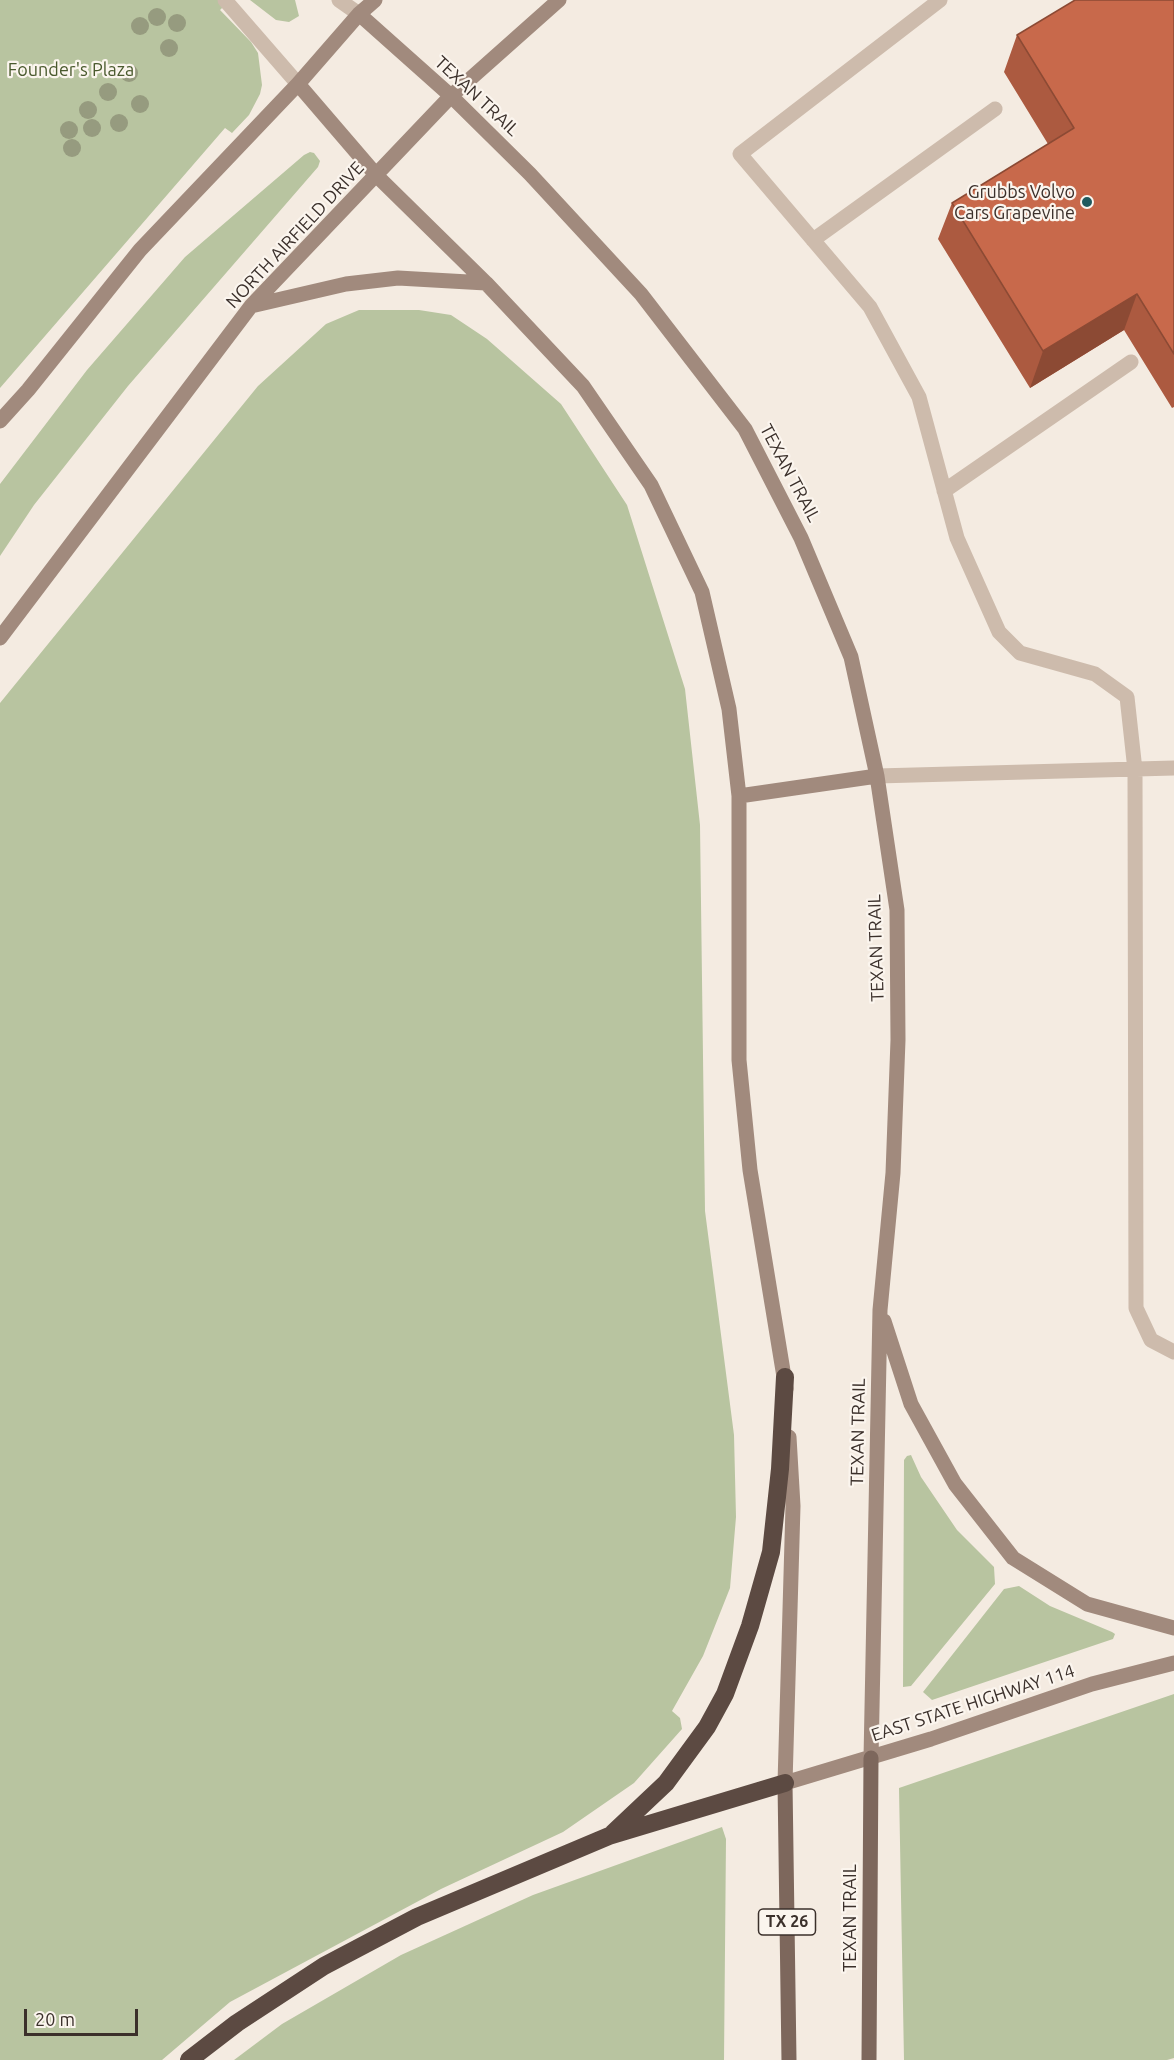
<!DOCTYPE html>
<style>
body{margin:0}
#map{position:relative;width:1174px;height:2060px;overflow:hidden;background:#f4ebe1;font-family:Ubuntu,sans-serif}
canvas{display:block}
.scale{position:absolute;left:24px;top:2009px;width:114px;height:27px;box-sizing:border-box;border:3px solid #3b302b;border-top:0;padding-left:8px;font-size:18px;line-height:21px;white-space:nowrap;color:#3b302b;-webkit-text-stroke:4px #fbf5ee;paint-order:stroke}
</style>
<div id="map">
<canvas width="1174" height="2060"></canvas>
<div class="scale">20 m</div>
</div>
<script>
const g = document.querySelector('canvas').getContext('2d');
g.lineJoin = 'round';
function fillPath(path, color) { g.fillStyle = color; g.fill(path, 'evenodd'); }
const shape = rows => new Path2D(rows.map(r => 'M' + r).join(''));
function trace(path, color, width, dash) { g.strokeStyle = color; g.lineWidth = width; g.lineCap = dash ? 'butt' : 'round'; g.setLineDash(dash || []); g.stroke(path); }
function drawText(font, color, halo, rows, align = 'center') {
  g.font = font + ' Ubuntu,sans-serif'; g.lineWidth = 4.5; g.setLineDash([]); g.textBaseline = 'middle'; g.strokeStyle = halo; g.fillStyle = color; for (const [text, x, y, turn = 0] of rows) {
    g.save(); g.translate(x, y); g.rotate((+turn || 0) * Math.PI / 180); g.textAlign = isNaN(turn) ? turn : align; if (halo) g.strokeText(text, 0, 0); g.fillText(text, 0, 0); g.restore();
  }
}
const green = shape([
 [0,0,230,0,220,10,251,42,258,53,262,85,260,94,249,115,232,133,225,128,0,388],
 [250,0,295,0,299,16,289,22,276,20],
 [310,152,314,153,320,161,318,167,128,386,34,505,0,556,0,484,87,370,185,257,304,155],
 [359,310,419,310,451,315,487,339,561,404,627,505,685,689,700,825,705,1211,734,1435,736,1517,730,1588,703,1656,672,1711,680,1718,682,1729,634,1783,563,1832,441,1889,230,2002,162,2060,0,2060,0,703,258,386,326,324],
 [911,1455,921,1477,957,1530,994,1567,995,1584,911,1686,903,1687,904,1460,907,1456],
 [1019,1586,1050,1606,1112,1632,1115,1634,1113,1639,932,1700,923,1692,1004,1589],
 [1174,1694,1174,2058,1167,2060,904,2060,899,1788],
 [722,1827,726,1839,724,2060,234,2060,282,2024,401,1955,533,1895]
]);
const lane = shape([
 [225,0,298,84],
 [339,0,359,14],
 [940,0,740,154,870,307,919,397,957,538,999,632,1020,653,1095,674,1127,697,1135,770,1136,1308,1151,1340,1174,1352],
 [813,240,995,109],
 [944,491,1131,362],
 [877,776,1174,768]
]);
const secondary = shape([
 [359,14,451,96,530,174,641,294,745,429,801,538,851,657,877,776,897,910,898,1040,893,1173,880,1310,871,1758],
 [298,84,377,176,486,283,583,386,651,485,702,592,729,709,739,796,739,1060,750,1170,786,1389],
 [251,306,346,284,398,278,486,283],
 [0,421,28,390,140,250,298,84,359,14,375,0],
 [0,638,251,306,451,96,559,0],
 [739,796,877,776],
 [884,1321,911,1404,955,1484,1013,1558,1087,1604,1174,1628],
 [789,1437,793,1506,785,1783,931,1739,1092,1684,1174,1663]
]);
const primary = shape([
 [785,1783,789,2060],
 [869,2060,871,1758]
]);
const highway = shape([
 [613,1833,666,1783,707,1727,725,1694,750,1626,771,1552,780,1469,785,1377],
 [189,2060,237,2023,324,1966,417,1917,609,1836,785,1783]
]);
const trees = [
 [157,17],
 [177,23],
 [140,26],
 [169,48],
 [129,73],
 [108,92],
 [140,104],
 [88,110],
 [119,123],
 [92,128],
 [69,130],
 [72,148]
];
const wall = shape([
 [1174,0,1174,407,1172,408,1124,330,1030,388,938,239,952,203,1048,144,1004,72,1017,35]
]);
const shadedWall = shape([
 [1137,294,1124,330,1030,388,1043,351]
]);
const building = shape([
 [1075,0,1174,0,1174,354,1137,294,1043,351,952,203,1074,128,1017,35,1075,0]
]);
const markers = [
 [1087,202,6,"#1f5a5e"]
];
const shields = [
 [787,1922,57]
];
const shieldNames = [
 ["TX 26",787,1922]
];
const parkNames = [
 ["Founder's Plaza",71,70]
];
const streetNames = [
 ["TEXAN TRAIL",477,96,43],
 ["NORTH AIRFIELD DRIVE",295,235,-47],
 ["TEXAN TRAIL",790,473,62],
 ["TEXAN TRAIL",876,948,-92],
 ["TEXAN TRAIL",858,1432,-89],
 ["EAST STATE HIGHWAY 114",973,1703,-18],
 ["TEXAN TRAIL",850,1918,-90]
];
const poiNames = [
 ["Grubbs Volvo",1075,192],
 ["Cars Grapevine",1075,213]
];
fillPath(green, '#b8c4a0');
trace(lane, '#cdbbac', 15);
trace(secondary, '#a18a7d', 15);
trace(primary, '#7d675c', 15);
trace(highway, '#5c4a42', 18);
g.fillStyle = '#969b7f';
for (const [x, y] of trees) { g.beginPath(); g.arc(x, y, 9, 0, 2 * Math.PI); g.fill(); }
fillPath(wall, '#ac5a40');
fillPath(shadedWall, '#8c4a34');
fillPath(building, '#c8694b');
trace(building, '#8c4a34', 1.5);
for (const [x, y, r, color] of markers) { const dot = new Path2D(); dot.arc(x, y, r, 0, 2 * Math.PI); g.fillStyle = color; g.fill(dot); trace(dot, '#fbf5ee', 2); }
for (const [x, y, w] of shields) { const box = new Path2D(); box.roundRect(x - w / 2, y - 13, w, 26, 4.5); g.fillStyle = '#fbf5ee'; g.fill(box); trace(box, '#3b302b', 1.5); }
drawText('bold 16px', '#3b302b', null, shieldNames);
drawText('18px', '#4a5a2e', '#fbf5ee', parkNames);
drawText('18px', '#3b302b', '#fbf5ee', streetNames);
drawText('18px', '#3b302b', '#fbf5ee', poiNames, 'right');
</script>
